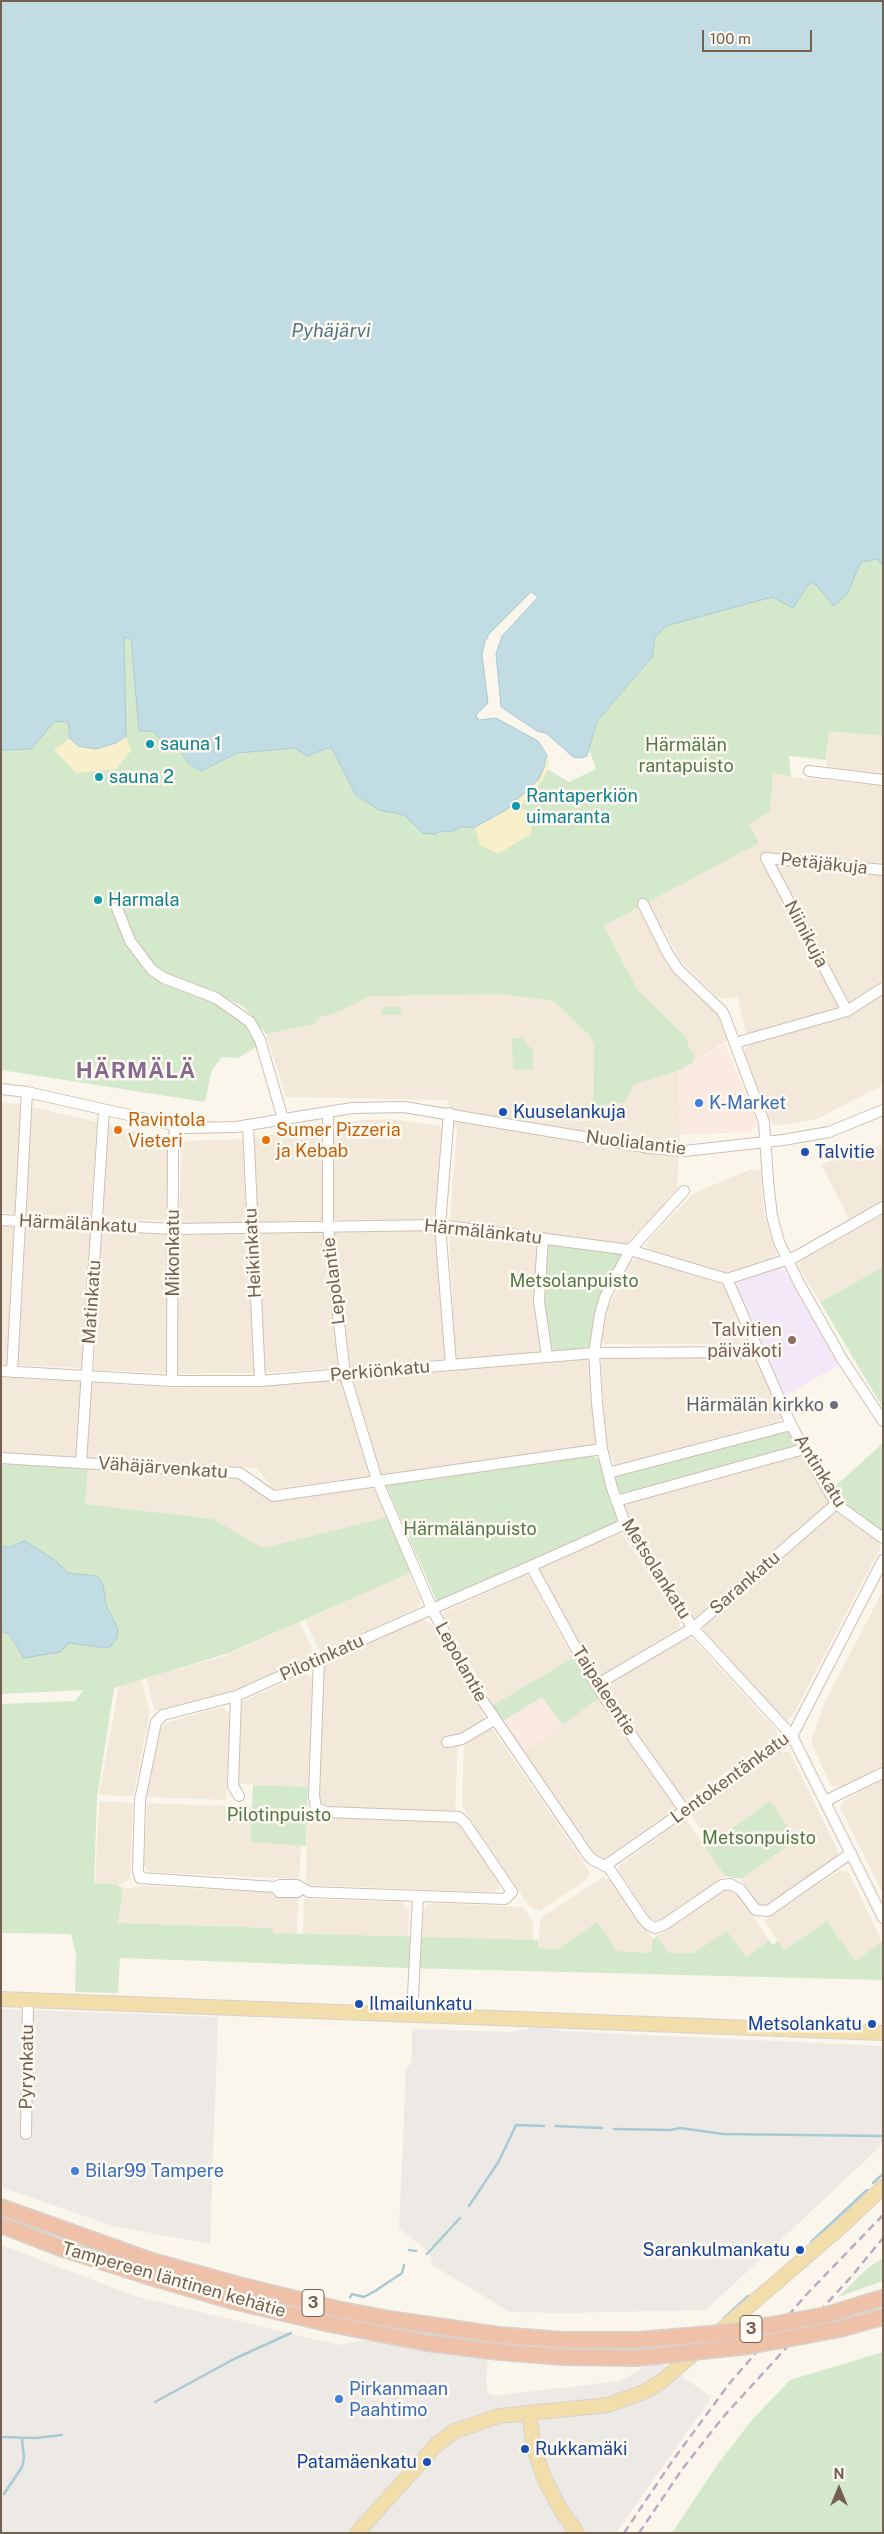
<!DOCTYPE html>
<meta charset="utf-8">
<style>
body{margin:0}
#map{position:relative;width:884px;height:2534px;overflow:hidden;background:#fbf6ec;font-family:"Public Sans",sans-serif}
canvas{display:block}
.frame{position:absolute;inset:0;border:2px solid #746050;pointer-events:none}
.north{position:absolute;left:814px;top:2464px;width:50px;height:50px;-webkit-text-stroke:4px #fefaf2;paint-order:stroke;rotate:0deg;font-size:14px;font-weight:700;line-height:20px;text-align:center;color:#746050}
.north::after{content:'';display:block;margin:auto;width:18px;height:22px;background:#746050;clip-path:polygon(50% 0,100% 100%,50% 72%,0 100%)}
.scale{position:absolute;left:702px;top:30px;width:110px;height:22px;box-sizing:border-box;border:2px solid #746050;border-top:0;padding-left:6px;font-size:15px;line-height:18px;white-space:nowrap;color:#746050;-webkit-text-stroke:4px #fefaf2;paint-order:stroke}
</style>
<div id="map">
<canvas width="884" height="2534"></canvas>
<div class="frame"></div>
<div class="north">N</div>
<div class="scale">100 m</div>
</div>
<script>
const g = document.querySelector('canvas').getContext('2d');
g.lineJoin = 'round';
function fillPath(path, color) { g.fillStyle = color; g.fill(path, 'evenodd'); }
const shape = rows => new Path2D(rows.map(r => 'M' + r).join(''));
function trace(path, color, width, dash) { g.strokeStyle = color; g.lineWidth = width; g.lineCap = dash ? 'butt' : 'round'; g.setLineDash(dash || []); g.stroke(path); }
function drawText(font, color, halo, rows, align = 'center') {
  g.font = font + ' "Public Sans",sans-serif'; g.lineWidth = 5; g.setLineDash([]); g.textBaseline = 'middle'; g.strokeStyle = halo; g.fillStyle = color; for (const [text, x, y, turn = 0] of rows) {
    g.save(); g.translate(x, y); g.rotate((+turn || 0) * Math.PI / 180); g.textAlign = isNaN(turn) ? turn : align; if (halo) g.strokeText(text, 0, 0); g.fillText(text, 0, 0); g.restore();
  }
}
const residential = shape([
 [829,731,883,736,883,774,826,769],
 [773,773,791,777,883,786,883,1085,817,1119,776,1126,771,1122,745,1054,745,1049,749,1046,738,997,726,999,717,997,679,959,667,935,647,903,759,843,748,824,770,812],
 [638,908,668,966,718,1015,728,1040,694,1062,685,1036,637,989,604,926],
 [562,993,594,1044,593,1119,603,1113,608,1104,625,1103,634,1084,678,1071,680,1135,677,1189,627,1244,541,1236,536,1295,591,1356,599,1446,273,1489,257,1468,1,1453,1,1377,179,1388,456,1371,449,1232,457,1130,448,1100,286,1097,266,1034,315,1024,313,996],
 [1,1103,21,1104,15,1213,1,1212],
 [32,1107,97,1122,91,1217,26,1214],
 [390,1119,440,1126,443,1130,435,1216,430,1219,338,1220,334,1217,334,1128,336,1125,361,1120],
 [108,1125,170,1140,169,1221,103,1218],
 [323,1126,323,1221,257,1224,253,1138],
 [245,1139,249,1224,179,1224,182,1141],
 [883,1144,883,1200,849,1219,821,1164],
 [752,1169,761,1171,764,1212,776,1254,774,1258,728,1274,650,1250,646,1246,649,1240,694,1193],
 [883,1214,883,1267,820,1302,799,1267,801,1261],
 [1,1226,14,1227,7,1364,1,1364],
 [26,1228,91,1231,83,1368,18,1365],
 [436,1228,445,1359,350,1367,334,1231],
 [323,1231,339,1368,263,1373,257,1233],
 [102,1232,169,1235,166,1373,94,1370],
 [180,1233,249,1233,254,1373,177,1374],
 [639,1258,723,1285,747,1338,743,1344,605,1344,601,1339,606,1313,631,1261],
 [750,1357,756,1360,782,1416,779,1421,615,1467,605,1437,601,1363,604,1359],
 [802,1454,831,1504,694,1621,626,1520,622,1505,627,1501],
 [88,1468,239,1476,271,1498,373,1486,388,1517,263,1548,213,1519,85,1504],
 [837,1512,878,1541,880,1544,880,1549,792,1717,784,1721,703,1630,705,1623,833,1513],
 [617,1534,622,1534,681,1622,679,1628,602,1675,596,1675,539,1574,540,1568],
 [409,1573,420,1598,421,1603,417,1608,320,1652,305,1620],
 [523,1576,529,1576,573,1658,493,1705,443,1616,444,1612],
 [883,1590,883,1766,840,1787,831,1786,811,1742,823,1706],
 [421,1618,432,1625,485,1718,464,1733,458,1734,455,1814,326,1808,318,1803,323,1663],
 [300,1622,314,1654,238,1689,155,1711,146,1678,225,1656],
 [686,1637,692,1638,777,1731,777,1737,686,1800,681,1798,606,1691,606,1687,608,1684],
 [304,1674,309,1675,313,1680,308,1787,242,1784,238,1780,241,1704,245,1700],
 [141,1680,150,1712,133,1796,99,1795,119,1685],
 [601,1697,678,1807,604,1858,596,1855,524,1751],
 [222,1707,230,1713,226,1800,146,1797,160,1728,165,1723],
 [491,1727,589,1870,589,1876,586,1880,540,1911,533,1909,527,1903,462,1807,464,1745],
 [780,1752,790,1752,838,1851,838,1857,769,1905,763,1906,757,1903,741,1879,788,1846,770,1801,710,1843,690,1814],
 [883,1780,883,1894,840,1807,843,1801],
 [99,1801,133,1803,130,1879,118,1885,95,1885],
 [147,1803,252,1807,250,1842,301,1845,299,1879,150,1872,144,1866],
 [307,1816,460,1823,498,1880,499,1888,493,1892,306,1885],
 [685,1818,725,1876,661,1920,655,1920,650,1918,619,1871,619,1866],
 [840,1870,849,1873,882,1942,855,1961,827,1921,784,1950,764,1921],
 [603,1877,610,1880,653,1939,652,1953,617,1951,597,1922,558,1949,538,1948,540,1923,542,1917],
 [142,1886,270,1892,274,1897,298,1898,297,1934,273,1933,273,1928,118,1923,123,1889],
 [730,1888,736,1891,769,1940,746,1957,727,1931,693,1953,668,1953,657,1936,726,1889],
 [304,1899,401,1902,409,1910,408,1937,303,1934],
 [433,1903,523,1907,533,1922,533,1940,423,1937,423,1912,426,1906]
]);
const commercial = shape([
 [725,1044,756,1119,756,1127,748,1132,680,1135,678,1071],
 [542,1697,562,1725,524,1751,503,1721]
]);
const industrial = shape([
 [1,2009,218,2017,210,2244,113,2226,1,2187],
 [542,2026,559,2031,883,2046,883,2144,706,2310,567,2313,510,2312,432,2265,430,2253,399,2228,406,2071,412,2060,412,2029,512,2032],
 [1,2245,138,2297,339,2345,363,2340,488,2355,486,2383,488,2393,493,2396,620,2381,657,2360,712,2397,616,2533,1,2533]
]);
const education = shape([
 [777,1268,783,1269,810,1312,839,1365,785,1396,734,1285,739,1281]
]);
const green = shape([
 [877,559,883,565,883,736,829,731,826,760,789,756,791,777,773,773,770,812,749,824,759,843,604,926,637,989,685,1036,691,1052,695,1056,693,1058,694,1062,678,1071,634,1084,625,1103,608,1104,603,1113,593,1119,594,1044,588,1034,554,1001,502,994,370,996,340,1011,318,1018,315,1024,266,1034,243,1006,209,991,194,995,219,1005,248,1026,254,1036,256,1047,238,1058,222,1057,212,1070,205,1102,1,1070,1,750,31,749,55,721,68,722,70,738,124,638,131,638,139,731,153,731,169,748,179,747,188,763,201,771,237,753,295,748,308,756,331,747,356,795,379,810,405,815,423,833,451,832,461,827,475,826,528,791,539,779,544,767,569,782,596,769,589,749,597,721,652,657,655,637,666,626,772,597,810,582,816,585,835,605,847,594,861,562],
 [397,1006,402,1010,400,1015,382,1015,382,1011,385,1007],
 [512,1038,522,1038,533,1051,533,1069,513,1070],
 [548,1243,622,1253,622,1255,597,1311,589,1348,581,1351,548,1353,542,1273,544,1247],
 [883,1267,883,1408,820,1302],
 [785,1430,790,1432,797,1444,796,1447,624,1495,617,1491,614,1480,617,1476],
 [883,1443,883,1534,840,1502,831,1490],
 [591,1454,600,1461,619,1525,438,1604,385,1483],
 [1,1464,88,1468,85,1504,213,1519,263,1548,388,1517,410,1573,229,1653,114,1688,97,1798,94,1883,118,1885,123,1889,118,1923,273,1928,273,1933,538,1940,538,1948,558,1949,597,1922,617,1951,651,1953,653,1939,657,1936,668,1953,693,1953,727,1931,746,1957,769,1940,772,1945,778,1941,784,1950,827,1921,855,1961,882,1942,883,1980,406,1968,120,1958,118,1993,75,1992,76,1955,71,1934,1,1933,1,1704,75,1701,84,1690,1,1694,1,1631,10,1635,106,1648,118,1633,118,1629,106,1605,103,1585,97,1576,68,1573,56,1561,25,1541,10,1547,1,1547],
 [573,1658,601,1697,562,1725,542,1697,503,1721,493,1705],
 [253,1785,308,1787,306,1846,250,1842],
 [770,1801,786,1824,788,1846,741,1879,725,1876,705,1847],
 [883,2258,883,2281,838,2297,868,2268],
 [883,2352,883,2533,672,2533,720,2461,752,2420,790,2380]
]);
const sand = shape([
 [126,736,131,751,116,769,76,773,54,750,70,738,78,746,116,743],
 [547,755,550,763,543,780,519,808,528,811,532,821,531,834,498,854,480,845,475,827,506,810,544,767]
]);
const water = shape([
 [1,1,883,1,883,565,877,559,861,562,847,594,834,606,816,585,810,582,793,608,772,597,666,626,655,637,652,657,597,721,587,756,582,758,573,757,546,733,537,731,501,707,496,654,502,636,538,597,531,592,489,634,485,642,482,654,488,703,476,715,478,720,496,718,538,741,547,755,544,767,539,779,506,810,475,827,461,827,451,832,441,831,435,834,423,833,404,815,379,810,356,795,331,747,307,756,295,748,237,753,201,771,188,763,179,747,169,748,153,731,139,731,131,638,124,638,126,736,116,743,96,749,78,746,70,738,68,722,55,721,31,749,1,750,1,1],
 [25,1541,56,1561,68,1573,97,1576,103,1584,106,1605,118,1629,117,1638,111,1646,106,1648,69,1643,60,1652,24,1658,10,1635,1,1631,1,1547,10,1547,25,1541]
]);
const stream = shape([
 [555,2126,602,2128],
 [614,2129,671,2130,680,2128,723,2134,883,2136],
 [873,2183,883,2174],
 [469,2206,499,2161,516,2125,544,2126],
 [811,2242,867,2190],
 [409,2250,416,2251],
 [427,2254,460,2218],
 [350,2297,352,2294,364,2297,375,2291,402,2273,404,2265],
 [724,2318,748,2296],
 [155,2402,234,2359,291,2333],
 [1,2437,36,2438,62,2435],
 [4,2494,22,2467,24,2458,22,2439]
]);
const minor = shape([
 [809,771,883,780],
 [766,858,847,1011],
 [766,858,883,870],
 [643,904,668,954,678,969,722,1011,725,1017,764,1122,768,1181,772,1216,779,1242,799,1283,842,1359,883,1421],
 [117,908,130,941,152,970,164,978,216,998,250,1022,260,1040,283,1119],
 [735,1043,847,1011,883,988],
 [1,1089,27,1092,186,1128,236,1127,352,1108,404,1107,650,1148,685,1151,783,1140,829,1132,883,1110],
 [328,1112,328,1227,345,1375,377,1480,432,1609,476,1691,588,1855,593,1860,609,1868,643,1919,649,1925,655,1928,665,1924,722,1885,730,1884,740,1889,756,1910,768,1911,851,1853],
 [449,1113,440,1225,451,1365],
 [248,1125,260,1381],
 [684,1191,630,1250,605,1297,600,1314,594,1353,597,1403,602,1449,612,1488,625,1524,693,1628,792,1736,883,1918],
 [1,1220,173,1229,440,1225,630,1250,727,1279,795,1257,883,1207],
 [543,1238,539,1301,547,1356],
 [727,1279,791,1425,836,1504,883,1538],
 [1,1371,172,1381,260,1381,594,1353,759,1352],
 [12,1372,27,1092],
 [172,1381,173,1139,176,1126],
 [1,1458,240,1473,273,1496,602,1449],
 [81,1463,104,1110],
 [608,1473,791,1425],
 [616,1501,804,1449],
 [531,1566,596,1685,685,1811],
 [319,1659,314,1796,316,1808,326,1812,459,1817,466,1824,512,1892,505,1899,309,1892,297,1885,280,1885,275,1887,140,1878,138,1871,140,1800,156,1722,163,1715,236,1696,319,1659,441,1605,531,1566,625,1524],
 [596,1685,693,1628,836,1504],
 [236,1696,233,1786,239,1796],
 [447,1742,462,1739,494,1720],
 [825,1801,883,1773],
 [606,1865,792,1736,883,1560],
 [275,1887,279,1892,297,1892,302,1889],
 [412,2015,418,1897],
 [26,2134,28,2000]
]);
const major = shape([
 [1,1999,883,2033],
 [529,2413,534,2448,544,2478,559,2507,577,2533],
 [357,2533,437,2444,455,2431,499,2416,608,2405,644,2392,662,2381,843,2225,883,2187]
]);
const highway = shape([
 [1,2207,152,2261,239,2285,337,2309,389,2319,499,2335,564,2340,637,2340],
 [1,2225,63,2249,147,2276,233,2301,330,2324,427,2343,500,2352,563,2357,637,2358],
 [862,2304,883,2298],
 [840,2329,883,2317]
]);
const rail = shape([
 [624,2533,673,2460,729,2384,806,2295,883,2215],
 [639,2533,683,2468,724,2416,851,2277,883,2238]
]);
const highwayBridge = shape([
 [637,2340,733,2332,826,2315,862,2304],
 [637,2358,749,2346,840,2329]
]);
const markers = [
 [150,744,5,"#0f9aa8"],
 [99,777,5,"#0f9aa8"],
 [516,806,5,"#0f9aa8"],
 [98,900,5,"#0f9aa8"],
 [699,1103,5,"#3f7fe0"],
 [503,1112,5,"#1a4fb4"],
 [118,1130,5,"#e8710a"],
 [266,1140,5,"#e8710a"],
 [805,1152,5,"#1a4fb4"],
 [792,1340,5,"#8d6e63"],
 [834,1405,5,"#6b7280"],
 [359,2004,5,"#1a4fb4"],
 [872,2024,5,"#1a4fb4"],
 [75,2171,5,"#3f7fe0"],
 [800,2250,5,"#1a4fb4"],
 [339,2399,5,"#3f7fe0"],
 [525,2449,5,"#1a4fb4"],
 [427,2462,5,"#1a4fb4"]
];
const shields = [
 [313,2303,22],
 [751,2329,22]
];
const shieldNames = [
 ["3",313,2303],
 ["3",751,2329]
];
const cultureNames = [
 ["sauna 1",160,744],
 ["sauna 2",109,777],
 ["Rantaperkiön",526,796],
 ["uimaranta",526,817],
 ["Harmala",108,900]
];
const parkNames = [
 ["Härmälän",686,745],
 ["rantapuisto",686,766],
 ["Metsolanpuisto",574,1281],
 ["Härmälänpuisto",470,1529],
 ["Pilotinpuisto",279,1815],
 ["Metsonpuisto",759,1838]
];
const streetNames = [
 ["Petäjäkuja",824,864,6],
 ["Niinikuja",806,934,62],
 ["Nuolialantie",636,1143,7],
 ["Härmälänkatu",78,1224,3],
 ["Härmälänkatu",483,1232,6],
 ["Mikonkatu",173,1253,-90],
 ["Heikinkatu",253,1253,-93],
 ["Lepolantie",334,1281,-97],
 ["Matinkatu",92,1302,-86],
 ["Perkiönkatu",380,1371,-5],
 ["Vähäjärvenkatu",163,1468,4],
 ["Antinkatu",820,1471,58],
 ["Metsolankatu",656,1569,58],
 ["Sarankatu",745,1583,-41],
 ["Pilotinkatu",322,1658,-24],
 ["Lepolantie",461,1662,61],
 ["Taipaleentie",604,1691,57],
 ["Lentokentänkatu",730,1778,-36],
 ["Pyrynkatu",27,2067,-89],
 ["Tampereen läntinen kehätie",174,2280,16]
];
const shopNames = [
 ["K-Market",709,1103],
 ["Bilar99 Tampere",85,2171],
 ["Pirkanmaan",349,2389],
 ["Paahtimo",349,2410]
];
const transitNames = [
 ["Kuuselankuja",513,1112],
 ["Talvitie",815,1152],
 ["Ilmailunkatu",369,2004],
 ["Metsolankatu",862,2024,"right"],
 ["Sarankulmankatu",790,2250,"right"],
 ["Rukkamäki",535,2449],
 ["Patamäenkatu",417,2462,"right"]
];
const foodNames = [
 ["Ravintola",128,1120],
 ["Vieteri",128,1141],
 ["Sumer Pizzeria",276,1130],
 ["ja Kebab",276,1151]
];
const educationNames = [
 ["Talvitien",782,1330],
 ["päiväkoti",782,1351]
];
const worshipNames = [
 ["Härmälän kirkko",824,1405]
];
const waterNames = [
 ["Pyhäjärvi",331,331]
];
const districtNames = [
 ["HÄRMÄLÄ",136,1071]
];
fillPath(residential, '#f2e9db');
fillPath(commercial, '#faeae1');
fillPath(industrial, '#ede9e4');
fillPath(education, '#f3e8f8');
fillPath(green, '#d4e8cb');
fillPath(sand, '#f7f0ca');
fillPath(water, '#c1dce3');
trace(water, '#a9cad4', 1);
trace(stream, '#a9cad4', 2.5);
trace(minor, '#cdc0b2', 12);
trace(major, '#d8d2ce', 16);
trace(highway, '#d8d2ce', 18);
trace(minor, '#fff', 10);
trace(major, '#f2deab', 14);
trace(highway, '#efc1a9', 15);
trace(rail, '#bbaac5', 2.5, [8, 5]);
trace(highwayBridge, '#d8d2ce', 18, []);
trace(highwayBridge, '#efc1a9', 15);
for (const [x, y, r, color] of markers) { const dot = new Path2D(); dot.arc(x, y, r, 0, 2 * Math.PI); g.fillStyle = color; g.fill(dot); trace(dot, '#fefaf2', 2); }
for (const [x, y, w] of shields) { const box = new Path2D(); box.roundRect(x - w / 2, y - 13.5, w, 27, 4); g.fillStyle = '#fefaf2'; g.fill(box); trace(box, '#746050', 1); }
drawText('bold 16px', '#746050', null, shieldNames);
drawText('18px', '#0d838f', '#fefaf2', cultureNames, 'left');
drawText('18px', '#54784a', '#fefaf2', parkNames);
drawText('18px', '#746050', '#fefaf2', streetNames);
drawText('18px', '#366cbe', '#fefaf2', shopNames, 'left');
drawText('18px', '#164399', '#fefaf2', transitNames, 'left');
drawText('18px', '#c56008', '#fefaf2', foodNames, 'left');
drawText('18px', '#785e54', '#fefaf2', educationNames, 'right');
drawText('18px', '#5b616d', '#fefaf2', worshipNames, 'right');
drawText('italic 19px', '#4c7785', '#fefaf2', waterNames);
g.letterSpacing = '1px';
drawText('bold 22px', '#86698f', '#fefaf2', districtNames);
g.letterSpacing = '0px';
</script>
